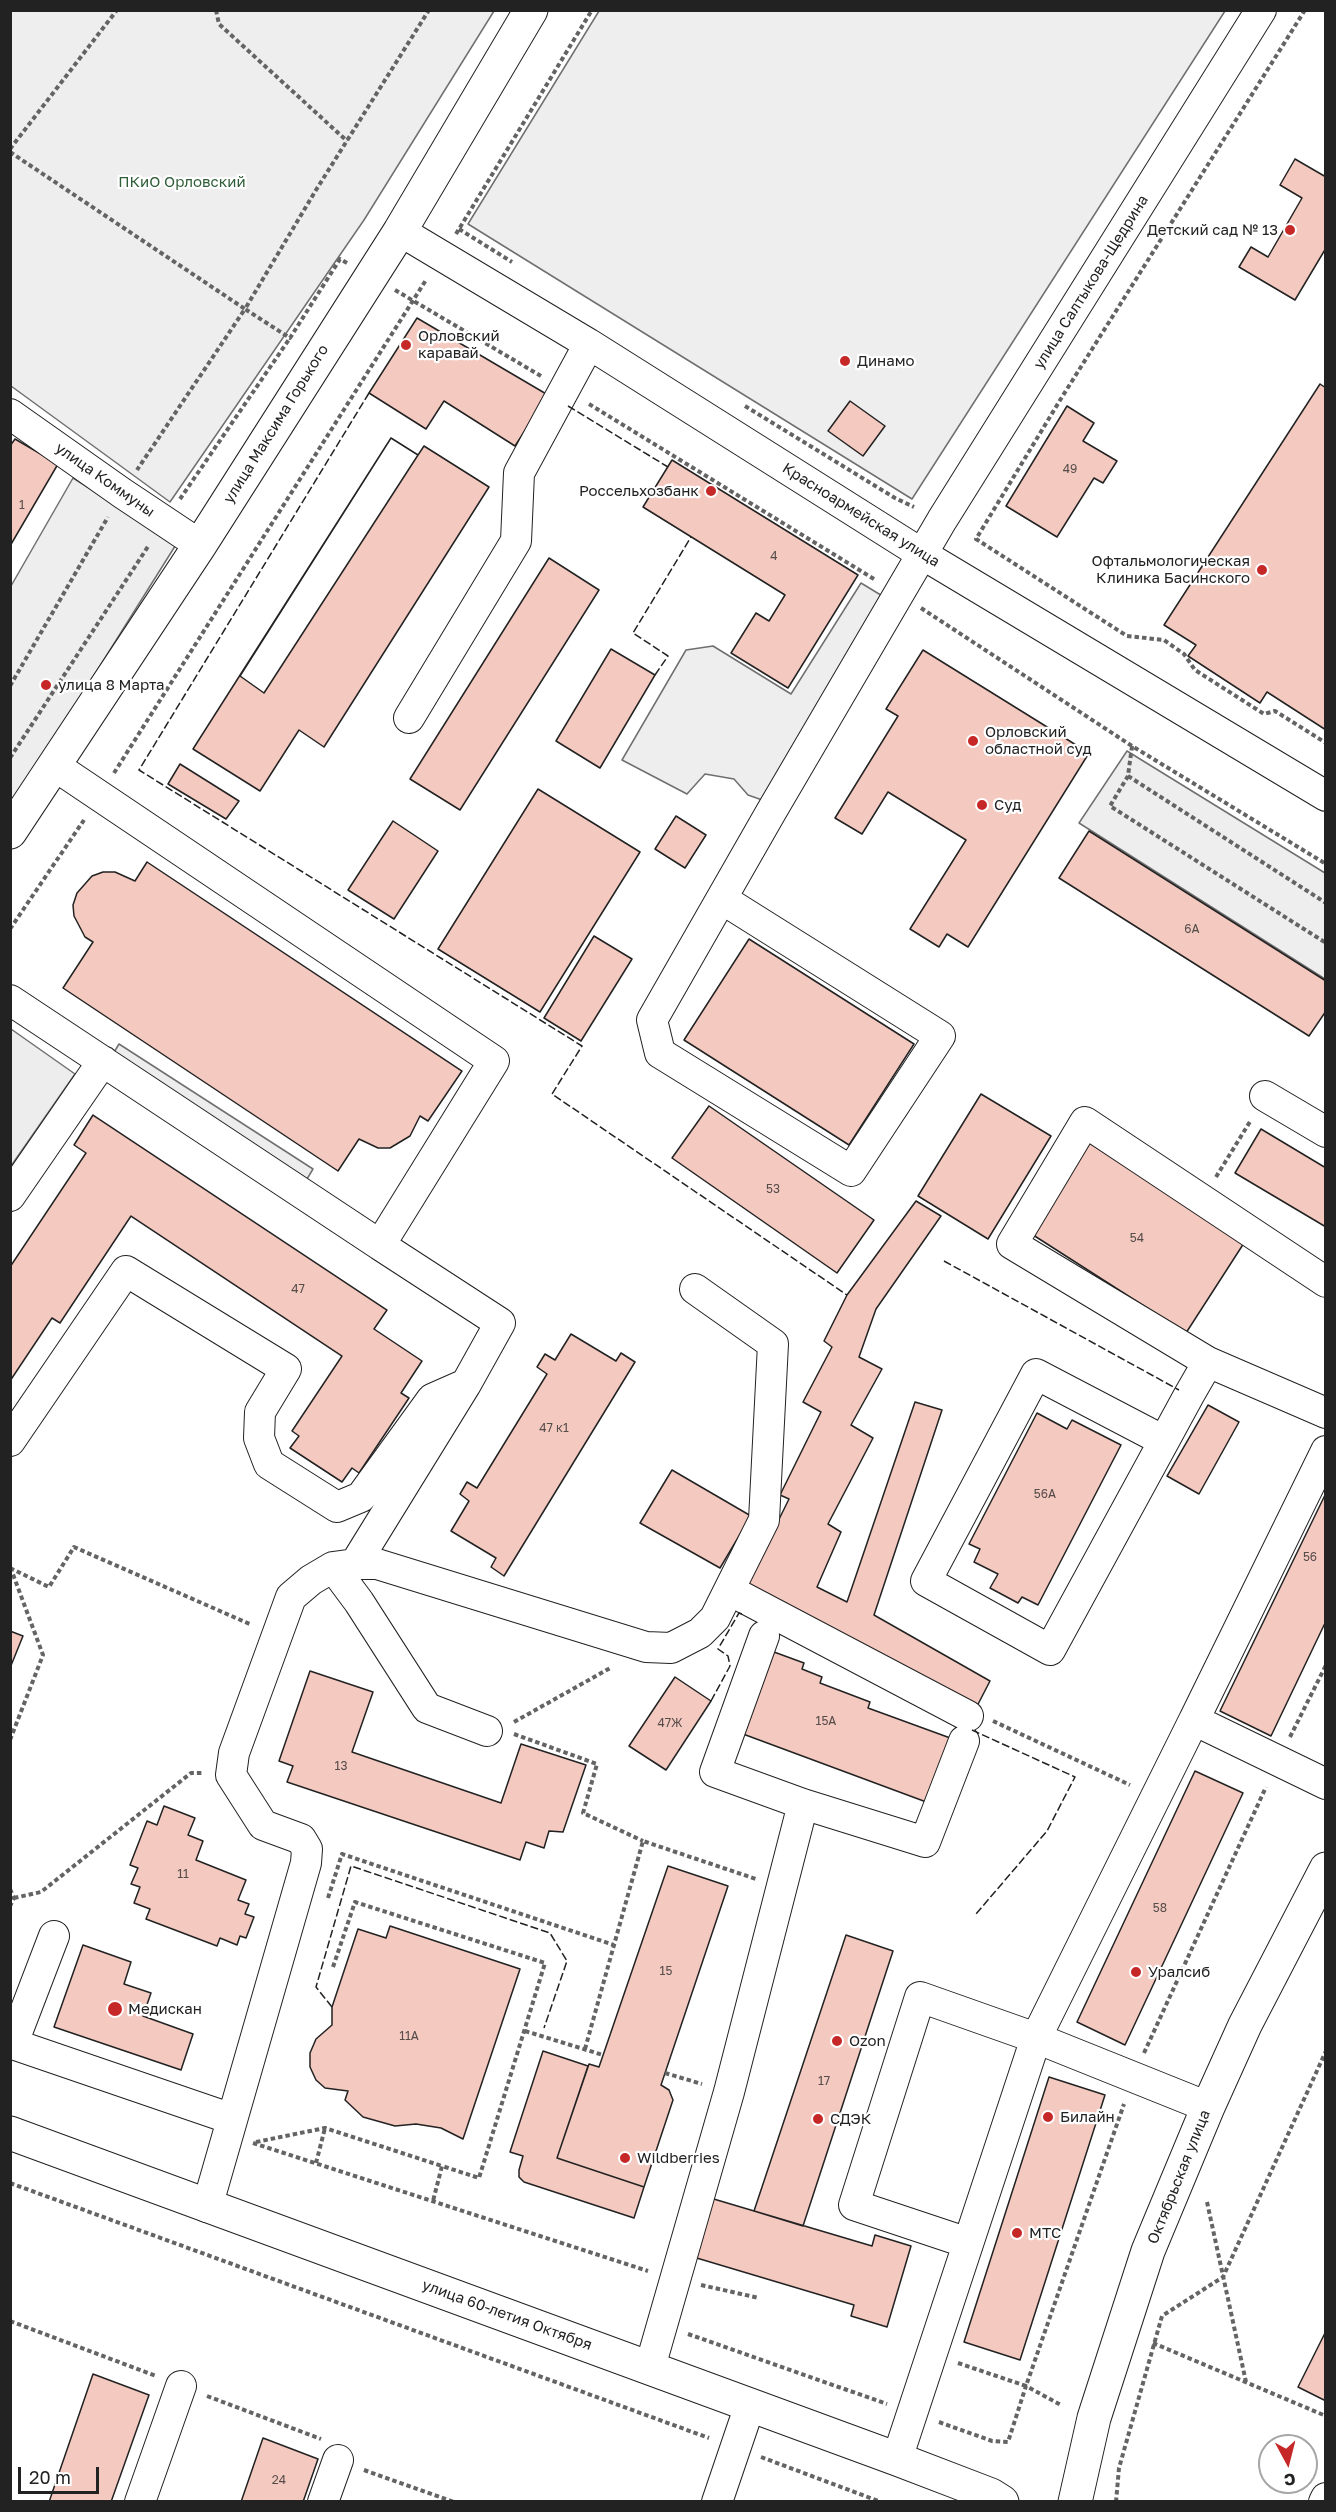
<!DOCTYPE html>
<meta charset="utf-8">
<style>
body{margin:0}
#map{position:relative;width:1336px;height:2512px;overflow:hidden;background:#fff;font-family:"Golos Text",sans-serif}
canvas{display:block}
.frame{position:absolute;inset:0;border:12px solid #222;pointer-events:none}
.north{position:absolute;left:1258px;top:2434px;width:60px;height:60px;box-sizing:border-box;background:#fff;border:2px solid #a7a7a7;border-radius:50%;rotate:173deg;font-size:16px;font-weight:700;line-height:24px;text-align:center;color:#222}
.north::after{content:'';display:block;margin:auto;width:21px;height:27px;background:#c62828;clip-path:polygon(50% 0,100% 100%,50% 72%,0 100%)}
.scale{position:absolute;left:18px;top:2467px;width:81px;height:27px;box-sizing:border-box;border:3px solid #222;border-top:0;padding-left:8px;font-size:18px;line-height:21px;white-space:nowrap;color:#222;-webkit-text-stroke:4px #fff;paint-order:stroke}
</style>
<div id="map">
<canvas width="1336" height="2512"></canvas>
<div class="frame"></div>
<div class="north">С</div>
<div class="scale">20 m</div>
</div>
<script>
const g = document.querySelector('canvas').getContext('2d');
g.lineJoin = 'round';
function fillPath(path, color) { g.fillStyle = color; g.fill(path, 'evenodd'); }
const shape = rows => new Path2D(rows.map(r => 'M' + r).join(''));
function trace(path, color, width, dash) { g.strokeStyle = color; g.lineWidth = width; g.lineCap = dash ? 'butt' : 'round'; g.setLineDash(dash || []); g.stroke(path); }
function drawText(font, color, halo, rows, align = 'center') {
  g.font = font + ' "Golos Text",sans-serif'; g.lineWidth = 4.5; g.setLineDash([]); g.textBaseline = 'middle'; g.strokeStyle = halo; g.fillStyle = color; for (const [text, x, y, turn = 0] of rows) {
    g.save(); g.translate(x, y); g.rotate((+turn || 0) * Math.PI / 180); g.textAlign = isNaN(turn) ? turn : align; if (halo) g.strokeText(text, 0, 0); g.fillText(text, 0, 0); g.restore();
  }
}
const green = shape([
 [11,10,494,11,364,220,170,502,11,386,11,10],
 [599,11,1225,11,912,499,468,224,599,11],
 [73,478,177,543,11,808,11,586,73,478],
 [861,583,884,597,765,801,748,795,734,779,705,774,687,794,622,760,686,650,713,646,791,694,861,583],
 [1127,751,1325,873,1325,979,1079,823,1127,751]
]);
const parking = shape([
 [11,1029,75,1074,11,1166,11,1029],
 [119,1044,313,1169,304,1184,110,1059,119,1044]
]);
const building = shape([
 [1295,159,1326,177,1326,248,1295,300,1239,267,1251,247,1268,257,1302,198,1280,185,1295,159],
 [417,318,548,395,515,446,444,401,426,429,369,393,417,318],
 [1320,384,1326,388,1326,730,1267,692,1260,703,1188,656,1196,645,1164,625,1320,384],
 [850,401,885,426,863,456,828,431,850,401],
 [1067,406,1094,423,1083,441,1117,461,1103,483,1094,478,1057,537,1006,506,1067,406],
 [391,438,418,455,264,693,240,676,391,438],
 [391,438,418,455,424,446,489,487,324,747,299,730,260,791,193,749,391,438],
 [15,439,58,464,10,546,10,446,15,439],
 [672,460,858,575,788,688,731,653,756,613,769,621,785,595,643,507,672,460],
 [549,558,599,590,460,810,410,779,549,558],
 [611,649,655,675,600,768,556,741,611,649],
 [923,650,1089,753,968,947,947,934,939,947,910,929,966,840,888,792,862,834,835,818,898,716,886,709,923,650],
 [180,764,239,801,226,819,168,784,180,764],
 [538,789,640,852,540,1012,438,949,538,789],
 [676,816,706,835,685,868,655,849,676,816],
 [393,821,438,851,394,919,348,890,393,821],
 [1089,831,1326,981,1326,1011,1309,1036,1059,878,1089,831],
 [147,862,462,1071,428,1121,420,1116,410,1136,390,1148,378,1148,359,1139,338,1171,63,988,93,942,85,937,74,916,73,905,77,893,92,876,103,872,115,872,135,881,147,862],
 [594,936,632,959,581,1041,544,1018,594,936],
 [749,939,914,1044,849,1145,684,1040,749,939],
 [981,1094,1051,1136,988,1239,918,1196,981,1094],
 [709,1106,874,1220,837,1273,672,1158,709,1106],
 [93,1115,387,1310,374,1329,422,1361,401,1393,409,1398,359,1473,352,1468,342,1482,290,1448,299,1436,292,1431,342,1356,131,1216,60,1323,52,1318,10,1381,10,1267,86,1153,74,1145,93,1115],
 [1261,1129,1326,1168,1326,1227,1235,1173,1261,1129],
 [1088,1142,1244,1243,1186,1333,1030,1233,1088,1142],
 [916,1201,941,1216,876,1309,859,1357,882,1369,851,1425,873,1438,828,1524,841,1532,817,1587,847,1602,915,1402,942,1410,874,1615,990,1681,974,1712,746,1586,789,1499,780,1495,821,1412,803,1402,832,1347,824,1341,847,1295,916,1201],
 [571,1334,616,1361,621,1353,635,1362,504,1576,491,1567,496,1558,451,1531,469,1501,460,1494,467,1482,477,1488,547,1374,537,1367,545,1354,555,1360,571,1334],
 [1208,1405,1239,1422,1199,1494,1167,1476,1208,1405],
 [1037,1413,1067,1429,1072,1420,1121,1445,1038,1605,1022,1597,1018,1603,990,1588,998,1574,974,1562,980,1549,969,1544,1037,1413],
 [672,1470,751,1516,720,1568,640,1523,672,1470],
 [1326,1493,1326,1621,1271,1736,1220,1711,1326,1493],
 [10,1631,23,1636,10,1668,10,1631],
 [774,1652,804,1663,802,1669,822,1677,820,1683,870,1702,868,1708,953,1739,929,1803,743,1734,774,1652],
 [310,1671,373,1692,352,1752,501,1803,521,1744,586,1765,563,1832,549,1831,544,1848,526,1842,520,1860,287,1782,293,1766,279,1761,310,1671],
 [675,1677,711,1701,666,1770,629,1746,675,1677],
 [1195,1771,1243,1793,1125,2045,1077,2022,1195,1771],
 [164,1806,195,1818,188,1835,203,1841,196,1860,246,1880,238,1900,249,1904,245,1914,254,1917,246,1938,240,1936,237,1945,220,1938,217,1946,146,1919,150,1909,134,1903,140,1887,131,1884,138,1868,130,1865,147,1821,157,1825,164,1806],
 [668,1866,728,1886,661,2085,669,2090,673,2100,644,2187,557,2158,589,2064,599,2067,668,1866],
 [390,1926,520,1969,463,2139,441,2128,416,2124,395,2126,363,2117,345,2100,348,2091,325,2088,316,2080,310,2067,310,2053,316,2039,332,2025,332,2007,358,1929,386,1938,390,1926],
 [846,1935,893,1951,803,2226,754,2211,846,1935],
 [83,1945,131,1962,124,1984,151,1993,143,2016,193,2034,181,2070,54,2027,83,1945],
 [543,2051,588,2066,557,2158,644,2187,634,2218,524,2182,519,2177,519,2170,523,2156,510,2152,543,2051],
 [1049,2077,1105,2095,1020,2360,964,2342,1049,2077],
 [707,2197,872,2246,875,2235,911,2246,887,2327,851,2316,854,2305,690,2256,707,2197],
 [1326,2331,1326,2401,1298,2387,1326,2331],
 [93,2374,149,2395,111,2502,49,2502,93,2374],
 [263,2438,318,2459,303,2502,241,2502,263,2438]
]);
const path = shape([
 [216,10,219,24,347,141],
 [1305,10,1062,397,976,539,1127,636,1164,640,1184,654,1195,670,1264,714,1275,711,1326,743],
 [10,149,117,10],
 [10,152,245,309,137,470],
 [459,229,512,262],
 [456,234,592,10],
 [347,263,340,259,290,338,245,309,316,190,429,10],
 [395,290,541,376],
 [589,404,874,579],
 [745,406,895,498,914,507],
 [180,499,290,338],
 [921,608,1132,746,1326,864],
 [10,686,108,517],
 [1132,746,1128,776,1110,806,1326,943],
 [10,758,149,545],
 [114,773,426,280],
 [1128,776,1326,903],
 [10,929,84,820],
 [1216,1177,1251,1120],
 [10,1568,49,1587,74,1547,252,1625],
 [993,1721,1130,1785],
 [514,1722,612,1667],
 [514,1734,597,1764,583,1813,643,1841],
 [1290,1737,1326,1665],
 [10,1740,43,1655,11,1569],
 [10,1889,14,1898,10,1906],
 [14,1898,41,1892,191,1773,204,1773],
 [328,1898,342,1854,614,1945],
 [333,1967,355,1902,545,1963,479,2178,442,2166,433,2201],
 [525,2031,603,2055],
 [585,2049,643,1841,756,1879],
 [1144,2053,1266,1787],
 [665,2073,702,2084],
 [256,2142,325,2128,442,2166],
 [253,2143,648,2271],
 [316,2163,325,2128],
 [10,2183,709,2438],
 [1207,2202,1246,2382],
 [701,2285,759,2298],
 [10,2321,156,2376],
 [688,2334,887,2404],
 [1153,2343,1326,2416],
 [958,2363,1026,2386,1124,2104],
 [207,2396,321,2439],
 [939,2422,992,2441,1008,2442,1026,2386,1061,2405],
 [761,2457,881,2502],
 [364,2470,454,2502],
 [1116,2502,1119,2468,1162,2316,1223,2277,1326,2051]
]);
const minor = shape([
 [400,231,589,344,922,554,1326,796],
 [10,414,122,493,200,545],
 [409,718,516,541,519,473,589,344],
 [722,899,940,1036,851,1171,660,1053,652,1020,771,812,942,520,1261,10],
 [10,1000,380,1245,494,1061,55,766],
 [1265,1096,1326,1132],
 [10,1196,103,1061],
 [1326,1282,1085,1122,1012,1244,1208,1362,1326,1413],
 [10,1441,126,1271,286,1369,260,1412,259,1438,269,1464,337,1507,361,1497,432,1399,466,1384],
 [1164,1441,1036,1374,926,1581,1050,1650,1164,1441,1189,1395,1208,1362],
 [355,1564,466,1384,500,1323,380,1245],
 [333,1567,355,1564,377,1564,646,1647,671,1648,700,1633,715,1618,764,1520,773,1344,695,1289],
 [729,1590,968,1716],
 [764,1636,715,1772,803,1804,925,1842,964,1741],
 [1194,1720,1326,1451],
 [10,2043,232,2119],
 [13,2043,54,1936],
 [207,2207,306,1863,307,1849,301,1839,263,1825,231,1775,234,1753,291,1597,311,1580,333,1567,359,1602,427,1708,487,1731],
 [968,2243,854,2205,920,1997,1036,2038,1194,1720,1326,1784],
 [650,2367,729,2092,803,1804],
 [897,2459,1036,2038,1208,2107],
 [140,2502,181,2386],
 [323,2502,338,2460],
 [717,2502,750,2405],
 [1324,2502,1326,2498]
]);
const major = shape([
 [10,832,200,545,400,231,531,10],
 [10,2133,897,2459,991,2495,1002,2502],
 [1075,2502,1094,2418,1148,2251,1208,2107,1245,2025,1326,1869]
]);
const fence = shape([
 [369,393,139,770,582,1046,552,1094,847,1295],
 [568,406,668,467],
 [655,675,668,656,633,633,691,537],
 [944,1261,1179,1390],
 [711,1701,730,1666,728,1656,718,1649,739,1613,742,1614],
 [972,1730,1075,1777,1047,1831,976,1914],
 [332,2007,316,1987,351,1866,550,1933,567,1961,544,2028]
]);
const markers = [
 [1290,230,6,"#c62828"],
 [406,345,6,"#c62828"],
 [845,361,6,"#c62828"],
 [711,491,6,"#c62828"],
 [1262,570,6,"#c62828"],
 [46,685,6,"#c62828"],
 [973,741,6,"#c62828"],
 [982,805,6,"#c62828"],
 [1136,1972,6,"#c62828"],
 [115,2009,8,"#c62828"],
 [837,2041,6,"#c62828"],
 [1048,2117,6,"#c62828"],
 [818,2119,6,"#c62828"],
 [625,2158,6,"#c62828"],
 [1017,2233,6,"#c62828"]
];
const numberNames = [
 ["49",1070,469],
 ["1",22,505],
 ["4",774,556],
 ["6А",1192,929],
 ["53",773,1189],
 ["54",1137,1238],
 ["47",298,1289],
 ["47 к1",554,1428],
 ["56А",1045,1494],
 ["56",1310,1557],
 ["15А",826,1721],
 ["47Ж",670,1723],
 ["13",341,1766],
 ["11",183,1874],
 ["58",1160,1908],
 ["15",666,1971],
 ["11А",409,2036],
 ["17",824,2081],
 ["24",279,2480]
];
const parkNames = [
 ["ПКиО Орловский",182,182]
];
const poiNames = [
 ["Детский сад № 13",1278,230,"right"],
 ["Орловский",418,336],
 ["каравай",418,353],
 ["Динамо",857,361],
 ["Россельхозбанк",699,491,"right"],
 ["Офтальмологическая",1250,561,"right"],
 ["Клиника Басинского",1250,578,"right"],
 ["улица 8 Марта",58,685],
 ["Орловский",985,732],
 ["областной суд",985,749],
 ["Суд",994,805],
 ["Уралсиб",1148,1972],
 ["Медискан",128,2009],
 ["Ozon",849,2041],
 ["Билайн",1060,2117],
 ["СДЭК",830,2119],
 ["Wildberries",637,2158],
 ["МТС",1029,2233]
];
const streetNames = [
 ["улица Салтыкова-Щедрина",1091,282,-58],
 ["улица Максима Горького",276,424,-58],
 ["улица Коммуны",105,480,35],
 ["Красноармейская улица",861,515,32],
 ["Октябрьская улица",1179,2177,-68],
 ["улица 60-летия Октября",507,2315,20]
];
fillPath(green, '#eee');
trace(green, '#6f6f6f', 1.5);
fillPath(parking, '#ededed');
trace(parking, '#6f6f6f', 1.5);
fillPath(building, '#f3c9c0');
trace(building, '#222', 1.5);
trace(minor, '#222', 32);
trace(major, '#222', 35);
trace(path, '#646464', 4, [4.5, 3]);
trace(minor, '#fff', 30);
trace(major, '#fff', 33);
trace(fence, '#222', 1.5, [8, 3]);
for (const [x, y, r, color] of markers) { const dot = new Path2D(); dot.arc(x, y, r, 0, 2 * Math.PI); g.fillStyle = color; g.fill(dot); trace(dot, '#fff', 2); }
drawText('12px', '#564c4a', null, numberNames);
drawText('15px', '#2f5e38', '#fff', parkNames);
drawText('15px', '#222', '#fff', poiNames, 'left');
drawText('15px', '#222', '#fff', streetNames);
</script>
